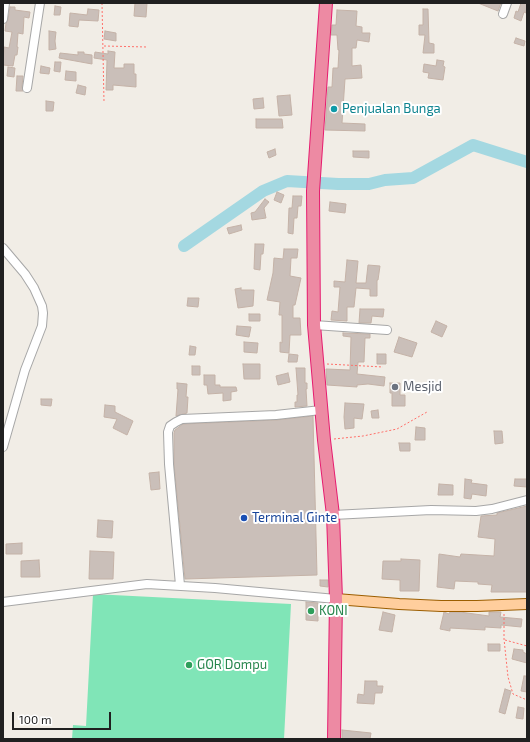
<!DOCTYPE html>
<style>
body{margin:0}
#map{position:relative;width:530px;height:742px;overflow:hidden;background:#f1ede6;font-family:"Exo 2",sans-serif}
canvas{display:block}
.frame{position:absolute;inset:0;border:4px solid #202020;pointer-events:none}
.scale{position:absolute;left:12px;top:712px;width:99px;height:18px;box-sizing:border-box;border:2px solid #202020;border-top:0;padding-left:5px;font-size:12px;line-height:14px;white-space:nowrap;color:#202020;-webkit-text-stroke:3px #fff;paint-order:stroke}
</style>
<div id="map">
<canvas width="530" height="742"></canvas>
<div class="frame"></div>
<div class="scale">100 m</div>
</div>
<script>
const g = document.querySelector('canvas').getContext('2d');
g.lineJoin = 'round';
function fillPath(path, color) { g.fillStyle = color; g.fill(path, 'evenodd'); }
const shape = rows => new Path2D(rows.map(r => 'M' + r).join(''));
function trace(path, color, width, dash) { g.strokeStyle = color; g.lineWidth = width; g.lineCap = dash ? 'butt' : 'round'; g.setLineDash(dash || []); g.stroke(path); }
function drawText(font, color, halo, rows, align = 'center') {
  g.font = font + ' "Exo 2",sans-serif'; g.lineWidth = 4; g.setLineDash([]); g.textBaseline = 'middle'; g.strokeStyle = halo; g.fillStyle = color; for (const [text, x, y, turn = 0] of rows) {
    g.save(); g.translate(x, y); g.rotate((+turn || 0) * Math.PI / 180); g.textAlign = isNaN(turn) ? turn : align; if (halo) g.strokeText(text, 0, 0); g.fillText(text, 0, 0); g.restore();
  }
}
const pitch = shape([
 [93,594,291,604,284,739,72,739,73,725,86,726]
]);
const river = shape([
 [184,246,263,191,287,181,338,184,369,184,385,180,413,178,473,145,527,162]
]);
const building = shape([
 [135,3,147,3,146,17,134,16,135,3],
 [478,3,501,3,498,11,478,3],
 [521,3,527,3,526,13,524,12,521,21,514,18,516,11,518,12,521,3],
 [55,6,61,7,60,15,54,15,55,6],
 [10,7,15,7,15,10,30,12,29,18,24,17,23,34,18,33,17,47,18,47,17,55,15,55,13,66,3,65,4,47,9,48,12,32,5,31,6,23,8,20,10,7],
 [88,9,99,10,98,21,79,20,78,27,69,26,70,13,87,15,88,9],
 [423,9,428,9,429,43,434,44,434,53,423,53,425,35,419,35,419,25,423,25,423,9],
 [337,10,357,11,356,26,362,27,362,33,370,33,369,42,357,40,356,48,352,48,352,66,361,65,362,78,345,79,342,123,365,124,365,131,325,130,328,87,332,87,333,68,338,68,339,50,338,50,337,35,331,35,332,25,336,25,337,10],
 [49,31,56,32,55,41,56,49,49,50,49,31],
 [105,31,116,33,116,41,104,39,105,31],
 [516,38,525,41,524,46,514,43,516,38],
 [108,51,115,52,114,68,124,68,124,64,134,64,134,74,136,74,136,87,113,85,113,90,106,90,107,60,94,58,95,52,108,54,108,51],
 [78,52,84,52,84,54,92,55,92,64,59,58,60,53,78,55,78,52],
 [437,60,444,61,443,66,445,67,443,80,428,78,429,73,423,72,424,64,436,66,437,60],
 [55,62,61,62,60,72,54,71,55,62],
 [41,66,50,68,49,74,40,73,41,66],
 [8,67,15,68,14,77,7,76,8,67],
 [66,71,76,72,76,81,65,80,66,71],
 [17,76,23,76,22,87,23,91,16,91,17,76],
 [78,85,86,87,85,95,76,93,78,85],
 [290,95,292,115,279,116,277,96,290,95],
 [263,98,264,108,254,109,253,99,263,98],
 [46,101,54,102,53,111,46,111,46,101],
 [256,119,282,119,283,128,256,128,256,119],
 [275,149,276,155,269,158,267,152,275,149],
 [353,151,369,151,369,158,353,157,353,151],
 [277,192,284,195,281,203,274,200,277,192],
 [293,196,302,196,301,206,298,206,297,218,294,218,293,234,288,233,289,208,292,208,293,196],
 [265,199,269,202,264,208,266,218,252,220,251,213,255,212,265,199],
 [330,202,346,204,345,213,329,211,330,202],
 [241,225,242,230,229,234,227,228,241,225],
 [255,244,264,244,263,254,261,254,260,270,254,269,255,244],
 [284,249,298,249,297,258,291,258,290,276,301,278,295,305,293,305,293,318,300,318,301,335,290,335,289,353,280,352,280,342,282,343,282,315,279,315,280,302,267,300,273,273,274,258,283,259,284,249],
 [347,260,358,261,356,283,366,283,368,265,380,266,378,280,377,280,377,296,370,296,370,289,356,288,354,307,347,307,347,321,331,320,332,311,338,312,340,287,334,287,334,281,345,282,347,260],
 [241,288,241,290,254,290,253,306,238,308,235,289,241,288],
 [188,298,199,298,198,307,187,306,188,298],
 [360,309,384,309,383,317,372,316,371,323,359,323,360,309],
 [249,314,260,314,260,321,249,321,249,314],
 [436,321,447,326,442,337,431,332,436,321],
 [237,326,251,327,249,337,236,335,237,326],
 [343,333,370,334,370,338,365,338,364,362,358,362,357,374,385,377,384,386,368,384,357,385,357,387,327,385,326,369,350,370,351,337,343,336,343,333],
 [399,337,417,343,412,357,394,352,399,337],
 [244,342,258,343,257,353,244,352,244,342],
 [190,346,196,347,195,355,189,355,190,346],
 [289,354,298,355,297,362,288,362,289,354],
 [377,354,386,354,386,364,377,364,377,354],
 [243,364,260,364,260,379,244,379,243,364],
 [192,366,200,366,200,375,192,375,192,366],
 [296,368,305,368,305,383,307,383,307,389,306,389,307,406,295,407,295,402,297,402,297,395,298,395,296,368],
 [288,373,290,382,278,385,276,376,288,373],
 [204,375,215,375,215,385,220,385,220,387,236,387,237,391,231,392,231,400,223,401,223,393,208,394,207,385,204,385,204,375],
 [177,383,187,384,186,397,188,397,187,413,176,416,178,389,177,389,177,383],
 [390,383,400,383,400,395,405,395,405,406,392,406,392,393,390,393,390,383],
 [41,399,52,399,51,406,41,405,41,399],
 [345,403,364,404,362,419,354,418,354,428,345,429,344,417,345,403],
 [105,405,115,406,115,412,133,421,127,435,113,428,117,419,104,417,105,405],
 [378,410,379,418,372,418,371,411,378,410],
 [313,416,317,575,185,579,174,464,174,433,175,430,183,424,276,420,313,416],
 [416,427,425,428,425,440,415,440,416,427],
 [494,431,502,431,503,443,495,444,494,431],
 [399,443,410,443,410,451,400,451,399,443],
 [159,472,160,489,151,490,149,473,159,472],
 [465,479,472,480,471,483,487,485,486,496,472,494,471,499,464,498,465,479],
 [515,479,527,479,527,487,514,486,515,479],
 [439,484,453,485,453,495,438,495,439,484],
 [527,506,527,592,491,592,492,585,478,584,478,582,455,581,454,589,437,587,439,554,460,557,461,554,494,556,495,539,478,537,481,516,497,515,497,513,527,506],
 [98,520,113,521,112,538,97,537,98,520],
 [22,543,22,554,6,554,6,544,22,543],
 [90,551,114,552,113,579,89,579,90,551],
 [401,559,420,560,419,591,400,591,400,580,382,579,383,561,401,561,401,559],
 [39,560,40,577,21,577,21,561,39,560],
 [320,580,328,580,328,587,320,586,320,580],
 [306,602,318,603,318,621,306,620,306,602],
 [383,612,395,615,392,632,379,630,383,612],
 [444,612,449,614,450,612,460,612,489,616,489,612,501,612,500,617,522,619,521,627,501,625,501,628,485,627,485,630,450,628,450,631,440,629,444,612],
 [488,644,500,644,500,651,488,651,488,644],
 [514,649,523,650,523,652,527,654,527,663,512,659,514,649],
 [524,676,527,676,527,692,521,691,524,676],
 [365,681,377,681,377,686,383,686,382,693,375,693,374,704,357,703,358,694,364,695,365,681],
 [505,689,511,691,505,714,499,712,505,689],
 [518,707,524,708,523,719,516,718,518,707],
 [342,730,371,733,370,739,342,739,342,730]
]);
const path = shape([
 [102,3,104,102],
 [104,46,147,47],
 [327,364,383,367],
 [334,439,363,436,397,429,427,412],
 [504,614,504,639,508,677,513,694,527,700],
 [505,640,527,646]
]);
const minor = shape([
 [503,14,507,3],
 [3,19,5,3],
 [27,88,40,3],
 [3,248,25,274,34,288,42,306,43,313,42,326,25,370,3,447],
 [314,325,387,330],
 [333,515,431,510,476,511,492,509,527,500],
 [180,585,169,464,168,432,170,426,176,422,182,419,276,415,321,410],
 [3,602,147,584,215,588,336,599]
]);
const major = shape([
 [336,599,399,604,441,606,477,606,527,604]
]);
const highway = shape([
 [326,3,313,191,314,325,324,440,333,515,336,599,334,739]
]);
const markers = [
 [334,109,4,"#0f9aa8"],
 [395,387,4,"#6b7280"],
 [244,518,4,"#1a4fb4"],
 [311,611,4,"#2e9e5b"],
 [189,665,4,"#2e9e5b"]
];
const cultureNames = [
 ["Penjualan Bunga",342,109]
];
const worshipNames = [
 ["Mesjid",403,387]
];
const transitNames = [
 ["Terminal Ginte",252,518]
];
const leisureNames = [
 ["KONI",319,611],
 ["GOR Dompu",197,665]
];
fillPath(pitch, '#80e5b7');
trace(river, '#a4d8e1', 12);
fillPath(building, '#cabfb9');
trace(building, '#c4b2a7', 1);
trace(minor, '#a7a7a7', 10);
trace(major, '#9c5e00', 12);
trace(highway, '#e61c6f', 14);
trace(path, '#ff6f69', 1, [2, 2]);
trace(minor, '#fff', 8);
trace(major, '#ffce9d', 10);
trace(highway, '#ed8aa3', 12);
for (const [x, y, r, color] of markers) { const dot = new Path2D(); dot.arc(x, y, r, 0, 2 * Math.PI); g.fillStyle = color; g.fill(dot); trace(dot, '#fff', 1.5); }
drawText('13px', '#0d838f', '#fff', cultureNames, 'left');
drawText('13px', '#5b616d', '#fff', worshipNames, 'left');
drawText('13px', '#164399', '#fff', transitNames, 'left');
drawText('13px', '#27864d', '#fff', leisureNames, 'left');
</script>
